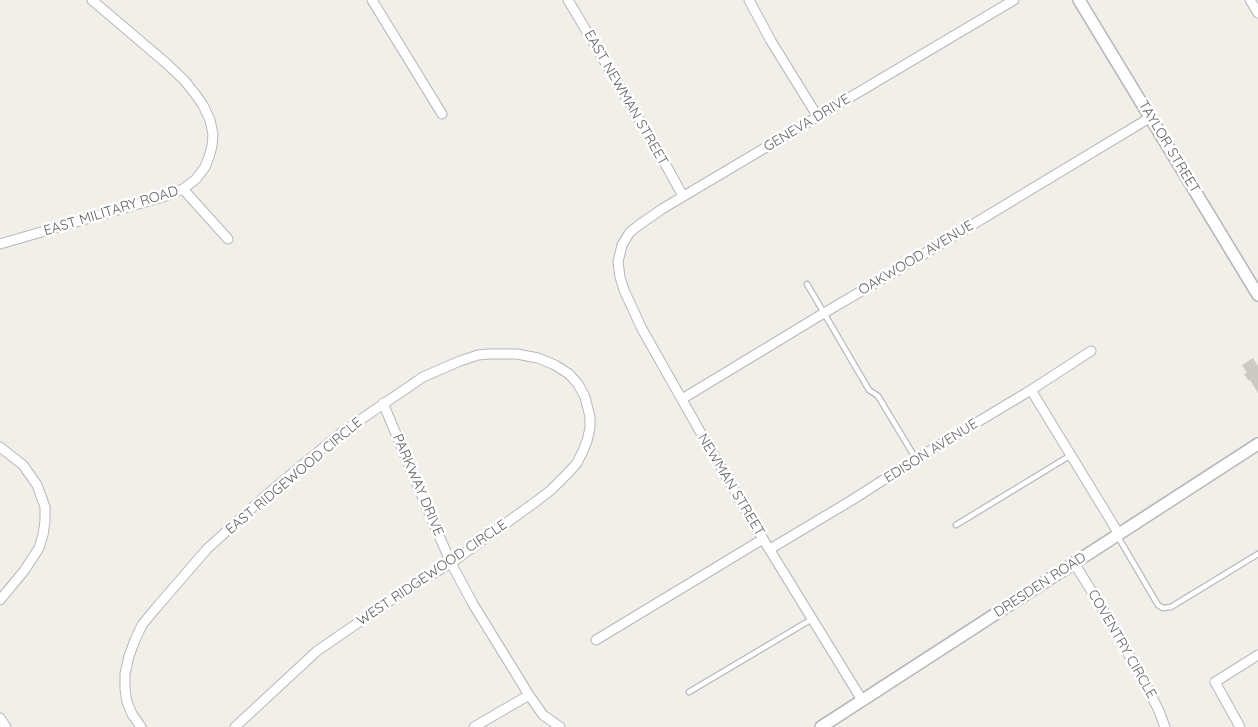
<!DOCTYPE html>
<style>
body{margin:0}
canvas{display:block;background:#f1efe8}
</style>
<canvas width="1258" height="727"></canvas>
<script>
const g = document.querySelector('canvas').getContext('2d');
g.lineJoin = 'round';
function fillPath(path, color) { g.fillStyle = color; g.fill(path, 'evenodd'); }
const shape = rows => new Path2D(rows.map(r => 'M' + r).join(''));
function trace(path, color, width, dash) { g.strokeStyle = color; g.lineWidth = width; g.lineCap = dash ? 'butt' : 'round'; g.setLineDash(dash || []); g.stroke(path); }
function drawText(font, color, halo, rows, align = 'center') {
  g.font = font + ' Quicksand,sans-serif'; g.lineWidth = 5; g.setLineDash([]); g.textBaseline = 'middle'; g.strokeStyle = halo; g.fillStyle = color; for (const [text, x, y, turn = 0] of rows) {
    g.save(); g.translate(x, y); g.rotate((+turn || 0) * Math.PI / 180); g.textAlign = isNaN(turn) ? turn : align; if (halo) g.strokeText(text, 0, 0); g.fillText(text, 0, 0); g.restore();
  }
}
const building = shape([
 [1253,358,1258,366,1258,393,1250,380,1249,381,1244,374,1247,373,1242,365]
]);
const service = shape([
 [807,284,869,390,878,396,916,459],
 [956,525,1071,455],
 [1117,535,1158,605,1163,608,1171,607,1258,554],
 [689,692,812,619]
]);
const minor = shape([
 [372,0,442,114],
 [568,0,658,151,683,196],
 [749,0,771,41,818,117],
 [1250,0,1258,13],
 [183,189,228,239],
 [0,244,166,196,183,189,196,179,205,167,209,157,212,146,213,134,210,120,203,105,196,95,184,80,166,63,92,0],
 [1031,390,1119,534],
 [682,399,824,313,899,269,1151,117],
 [383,403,430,515,451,563,473,604,529,695],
 [0,447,23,465,37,485,45,507,45,521,43,535,39,548,24,571,0,600],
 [770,549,852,500,916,459,1031,390,1091,351],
 [1074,563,1104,611,1146,685,1159,711,1165,727],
 [596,640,763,539],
 [862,700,763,539,702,435,642,329,624,290,620,277,618,262,622,245,630,232,639,225,662,209,1014,0],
 [0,718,6,727],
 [141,727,132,714,127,702,125,689,125,674,129,656,135,640,142,625,156,608,207,549,264,497,341,433,423,377,460,361,478,355,489,354,517,354,538,358,555,365,569,374,578,384,585,397,590,417,590,428,587,441,582,453,577,463,569,472,551,490,538,500,451,563,407,589,317,651,235,727],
 [474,727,529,695,543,715,560,727],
 [1240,727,1215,682,1258,655]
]);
const tertiary = shape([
 [1079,0,1258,295],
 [821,727,1258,444]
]);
const streetNames = [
 ["EAST NEWMAN STREET",626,98,60],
 ["GENEVA DRIVE",807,123,-31],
 ["TAYLOR STREET",1169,147,59],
 ["EAST MILITARY ROAD",111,211,-17],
 ["OAKWOOD AVENUE",916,258,-31],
 ["EDISON AVENUE",931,451,-32],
 ["EAST RIDGEWOOD CIRCLE",294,476,-40],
 ["PARKWAY DRIVE",418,485,67],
 ["NEWMAN STREET",731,485,59],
 ["WEST RIDGEWOOD CIRCLE",432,573,-34],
 ["DRESDEN ROAD",1040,585,-33],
 ["COVENTRY CIRCLE",1122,644,60]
];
fillPath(building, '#cccac5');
trace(service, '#b5b8bc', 7);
trace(minor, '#b5b8bc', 11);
trace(tertiary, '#b5b8bc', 14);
trace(service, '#fff', 4.5);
trace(minor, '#fff', 9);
trace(tertiary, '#fff', 11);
drawText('14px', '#5f6368', '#fff', streetNames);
</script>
